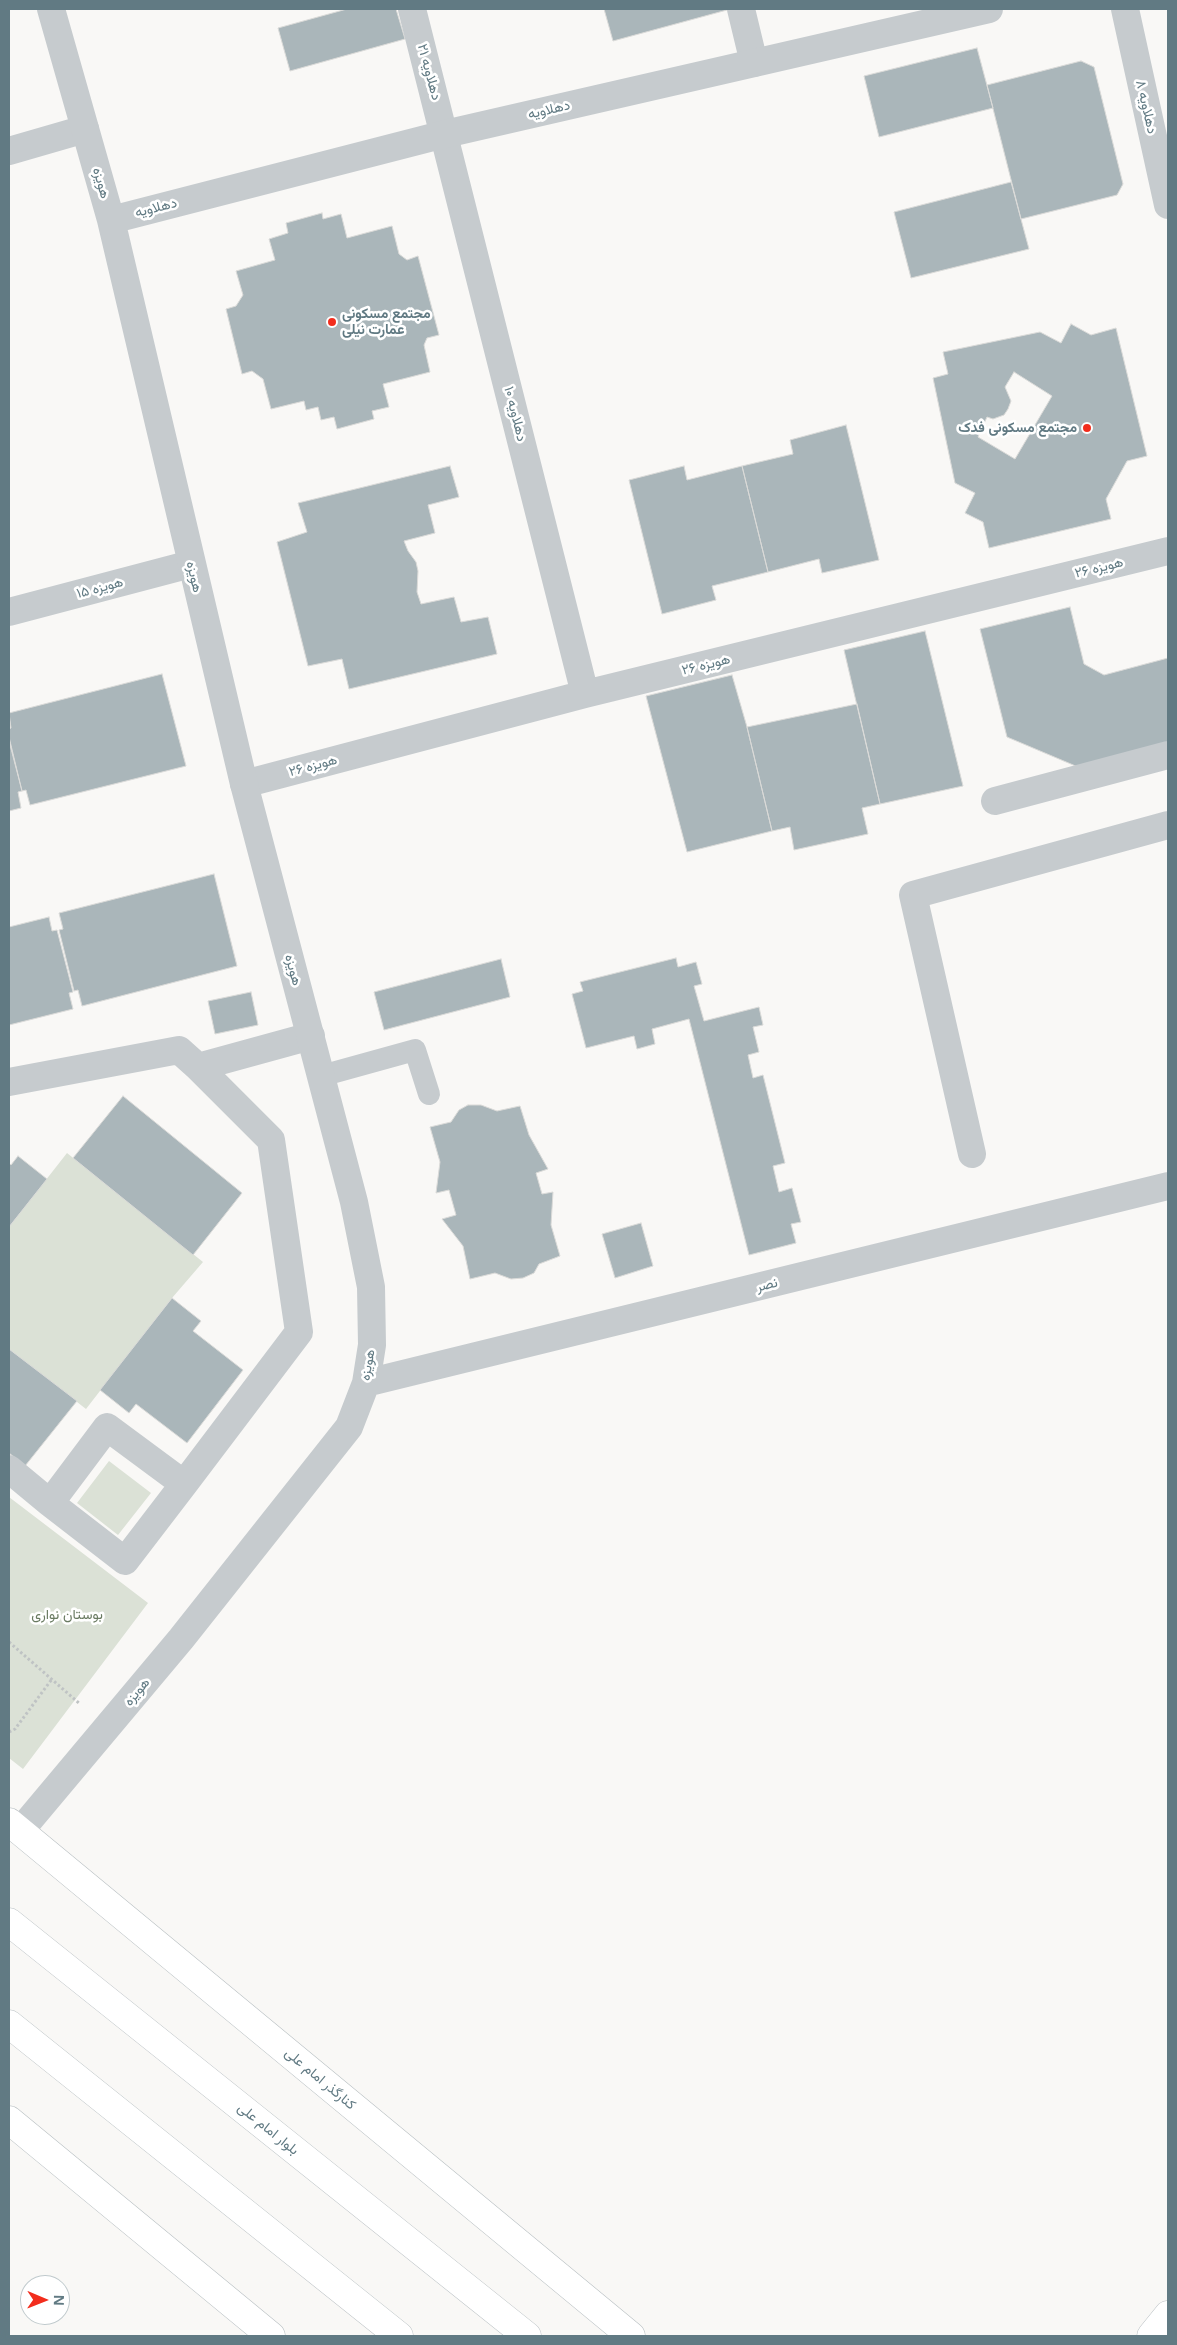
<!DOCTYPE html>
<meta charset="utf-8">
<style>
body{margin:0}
#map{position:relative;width:1177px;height:2345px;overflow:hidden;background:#f9f8f6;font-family:"Noto Sans",sans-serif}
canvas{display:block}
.frame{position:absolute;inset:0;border:10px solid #617a83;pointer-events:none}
.north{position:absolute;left:20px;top:2275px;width:50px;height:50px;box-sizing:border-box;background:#fff;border:1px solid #c0cacd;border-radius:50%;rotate:91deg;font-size:14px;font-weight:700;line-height:20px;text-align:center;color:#617a83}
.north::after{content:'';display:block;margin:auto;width:18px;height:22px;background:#f22d1d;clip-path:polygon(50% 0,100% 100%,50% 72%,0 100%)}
</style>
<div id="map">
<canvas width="1177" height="2345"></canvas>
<div class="frame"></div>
<div class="north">N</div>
</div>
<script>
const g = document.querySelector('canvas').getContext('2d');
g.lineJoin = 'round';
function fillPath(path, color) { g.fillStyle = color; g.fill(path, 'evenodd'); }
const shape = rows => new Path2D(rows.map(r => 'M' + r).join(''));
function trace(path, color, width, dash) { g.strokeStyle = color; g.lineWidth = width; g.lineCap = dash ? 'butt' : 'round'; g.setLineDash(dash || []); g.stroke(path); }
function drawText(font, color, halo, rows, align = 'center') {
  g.font = font + ' "Noto Sans",Vazirmatn,sans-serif'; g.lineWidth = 5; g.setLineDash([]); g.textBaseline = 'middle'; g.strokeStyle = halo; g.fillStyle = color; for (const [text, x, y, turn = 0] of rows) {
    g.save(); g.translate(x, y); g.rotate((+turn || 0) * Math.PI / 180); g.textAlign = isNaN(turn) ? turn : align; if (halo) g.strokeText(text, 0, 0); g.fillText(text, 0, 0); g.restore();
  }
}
const green = shape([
 [67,1153,203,1262,172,1298,86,1409,9,1349,9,1227],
 [109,1461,151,1493,118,1535,77,1503],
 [9,1497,148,1603,23,1769,9,1758]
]);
const building = shape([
 [347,9,396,9,405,39,290,71,278,28,347,9],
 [604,9,727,9,727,10,613,41,604,9],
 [977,48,993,108,879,137,864,76,977,48],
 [1081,61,1094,67,1123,184,1117,195,1021,219,987,85,1081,61],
 [1011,182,1029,249,911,278,894,212,1011,182],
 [322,213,323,219,341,214,347,238,392,226,399,254,407,260,418,256,439,335,427,338,424,345,430,372,383,384,389,407,372,411,374,419,337,429,334,417,321,420,318,407,306,410,304,401,271,409,263,379,252,371,242,374,226,309,236,306,243,295,236,271,275,260,269,239,288,233,286,223,322,213],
 [1071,324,1091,335,1116,328,1147,456,1127,461,1106,499,1111,519,989,548,983,522,965,513,975,493,955,483,933,378,948,374,943,352,1040,332,1061,343,1071,324],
 [1014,372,1052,396,1015,459,978,437,987,417,993,419,1004,415,1008,409,1011,401,1005,387,1014,372],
 [846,425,879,560,822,573,819,559,768,572,742,466,793,454,790,440,846,425],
 [450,466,459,497,428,505,435,533,404,541,408,551,416,562,418,571,417,592,421,604,454,597,461,622,488,617,497,654,349,689,342,659,308,666,277,542,307,532,298,503,450,466],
 [684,466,687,480,742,466,768,572,712,586,716,600,662,614,629,480,684,466],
 [1070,607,1084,664,1104,675,1168,658,1168,745,1078,767,1007,737,980,629,1070,607],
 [925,631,963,786,880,804,844,650,925,631],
 [162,674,186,766,30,805,26,790,22,791,9,737,9,729,11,728,9,713,162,674],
 [732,675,747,727,772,831,687,852,646,696,732,675],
 [857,704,880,804,862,808,868,834,794,850,790,827,772,831,747,727,857,704],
 [9,741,22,791,18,792,21,808,9,811,9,741],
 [214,874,237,966,82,1006,78,990,74,991,59,930,63,929,59,913,214,874],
 [49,917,52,931,57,930,73,992,69,993,73,1009,9,1025,9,927,49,917],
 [676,958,678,967,696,962,702,984,694,986,704,1021,759,1007,763,1025,753,1027,759,1052,748,1055,753,1078,763,1075,785,1163,773,1166,779,1192,792,1188,801,1222,791,1224,796,1243,749,1255,689,1019,652,1029,655,1044,637,1049,634,1036,586,1048,572,994,583,991,580,982,676,958],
 [501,959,510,997,384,1030,374,992,501,959],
 [251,992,258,1025,215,1034,208,1001,251,992],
 [123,1096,242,1193,193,1255,73,1158,123,1096],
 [468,1105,481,1105,497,1111,520,1106,529,1135,548,1169,536,1173,542,1194,553,1192,551,1225,560,1256,539,1264,534,1273,523,1278,511,1279,495,1273,470,1279,463,1246,442,1219,456,1215,449,1190,436,1193,440,1162,430,1127,451,1122,459,1110,468,1105],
 [18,1156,47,1179,9,1227,9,1163,11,1165,18,1156],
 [641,1223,653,1266,615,1278,602,1234,641,1223],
 [172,1298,201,1321,193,1331,243,1370,187,1443,136,1404,129,1413,100,1390,172,1298],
 [9,1349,77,1401,25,1466,9,1453,9,1349]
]);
const path = shape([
 [9,1642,80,1704],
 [9,1732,15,1729,52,1679]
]);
const service = shape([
 [321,1076,415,1050,429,1094]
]);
const minor = shape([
 [412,9,585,694],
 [741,9,754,63],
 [1125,9,1168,205],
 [9,151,85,129],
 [9,612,191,564],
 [244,784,585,694,1168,551],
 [995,801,1168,755],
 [9,1082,179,1050,198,1067,311,1036],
 [972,1154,913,895,1168,825],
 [9,1469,50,1503],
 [184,1484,107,1427,50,1503,125,1561,184,1484,299,1332,271,1140,198,1067]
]);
const tertiary = shape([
 [111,220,445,134,989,9],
 [366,1383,1168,1186],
 [20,1831,181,1639,349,1427,366,1383,372,1345,371,1287,354,1202,244,784,111,220,51,9]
]);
const secondary = shape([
 [9,1822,631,2336],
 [9,1922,527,2336],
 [9,2024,399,2336],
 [9,2120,271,2336],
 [1151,2336,1168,2315]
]);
const markers = [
 [332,322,5,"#f22d1d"],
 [1087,428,5,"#f22d1d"]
];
const streetNames = [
 ["دهلاویه ۲۱",429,72,75],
 ["دهلاویه ۸",1146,107,77],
 ["دهلاویه",549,110,-13],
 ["هویزه",101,183,74],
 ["دهلاویه",156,208,-14],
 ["دهلاویه ۱۰",515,414,76],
 ["هویزه ۲۶",1099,568,-14],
 ["هویزه",194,577,77],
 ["هویزه ۱۵",100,588,-15],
 ["هویزه ۲۶",706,665,-14],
 ["هویزه ۲۶",313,766,-15],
 ["هویزه",293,970,75],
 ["نصر",767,1285,-14],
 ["هویزه",368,1365,-80],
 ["هویزه",137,1692,-50],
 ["کنارگذر امام علی",320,2079,40],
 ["بلوار امام علی",268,2129,39]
];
const poiNames = [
 ["مجتمع مسکونی",342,314],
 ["عمارت نیلی",342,330],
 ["مجتمع مسکونی فدک",1077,428,"right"]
];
const parkNames = [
 ["بوستان نواری",67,1615]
];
fillPath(green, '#dbe1d6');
fillPath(building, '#aab6ba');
trace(building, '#dadad8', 1);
trace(secondary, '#b8bfc2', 29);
trace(path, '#bfc3c4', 3, [2.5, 2.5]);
trace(service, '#c6cbce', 22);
trace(minor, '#c6cbce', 28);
trace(tertiary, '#c6cbce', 28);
trace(secondary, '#fff', 28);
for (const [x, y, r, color] of markers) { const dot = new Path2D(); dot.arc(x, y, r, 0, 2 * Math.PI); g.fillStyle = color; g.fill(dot); trace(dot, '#fff', 2); }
drawText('14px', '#617a83', '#fff', streetNames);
drawText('bold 14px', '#617a83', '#fff', poiNames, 'left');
drawText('14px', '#697a61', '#fff', parkNames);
</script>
